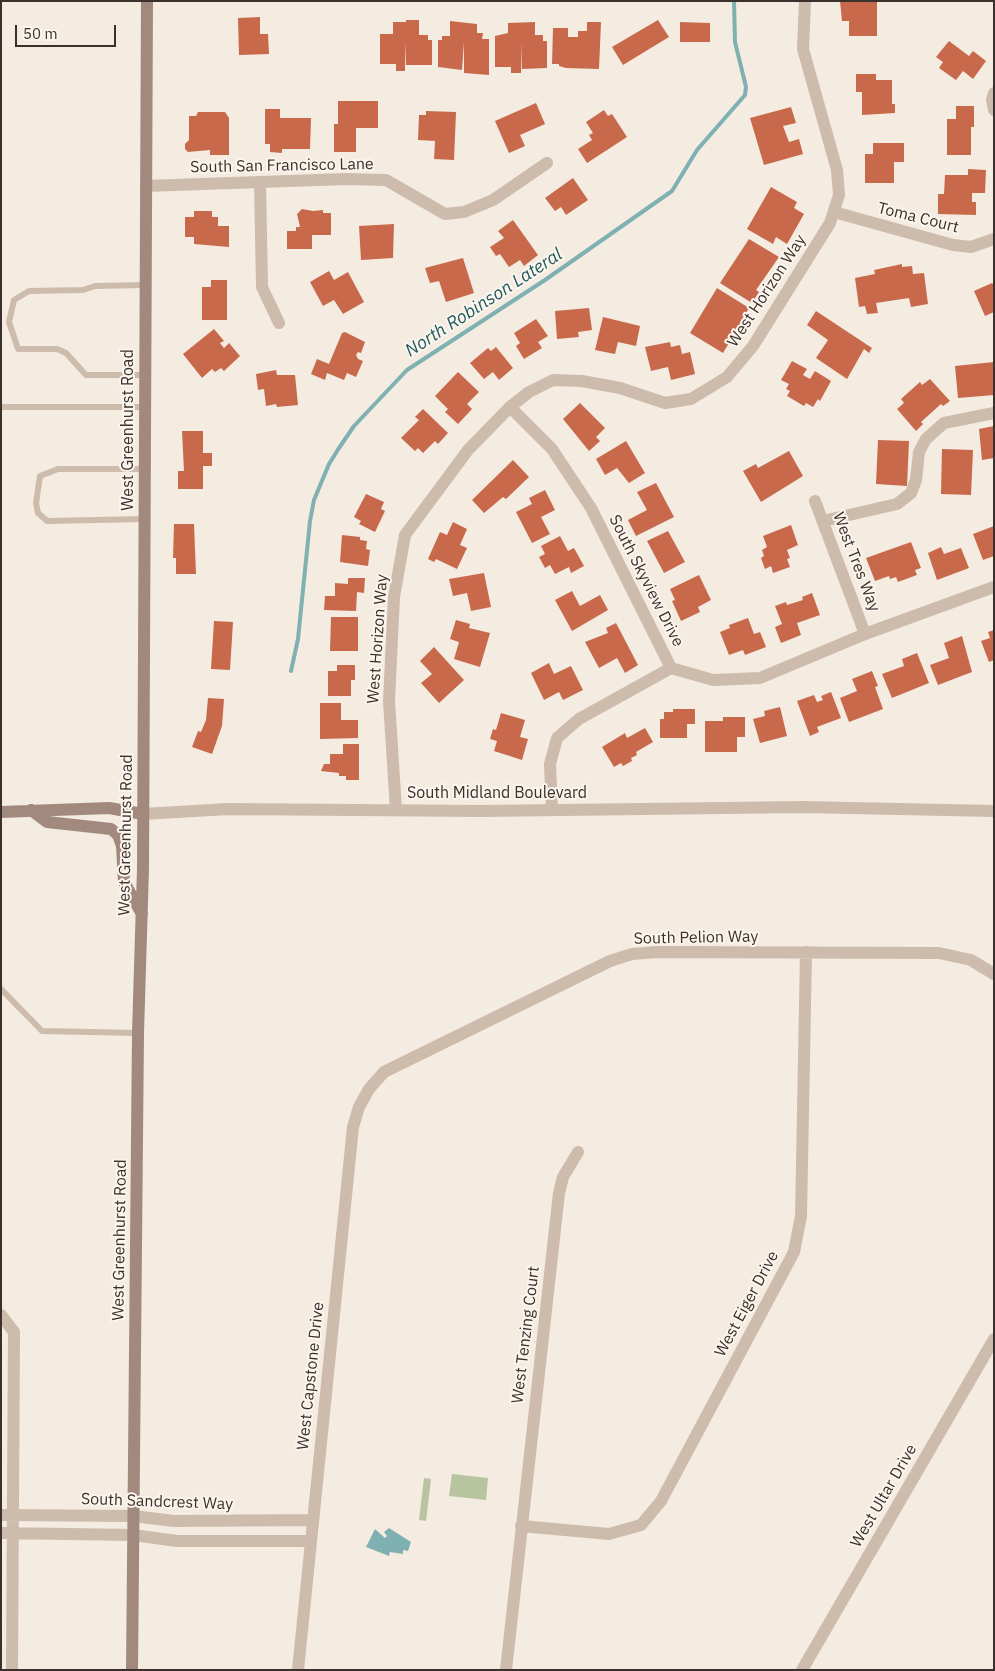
<!DOCTYPE html>
<style>
body{margin:0}
#map{position:relative;width:995px;height:1671px;overflow:hidden;background:#f4ebe1;font-family:"IBM Plex Sans",sans-serif}
canvas{display:block}
.frame{position:absolute;inset:0;border:2px solid #3b302b;pointer-events:none}
.scale{position:absolute;left:15px;top:25px;width:101px;height:22px;box-sizing:border-box;border:2px solid #3b302b;border-top:0;padding-left:6px;font-size:15px;line-height:18px;white-space:nowrap;color:#3b302b;-webkit-text-stroke:4px #fbf5ee;paint-order:stroke}
</style>
<div id="map">
<canvas width="995" height="1671"></canvas>
<div class="frame"></div>
<div class="scale">50 m</div>
</div>
<script>
const g = document.querySelector('canvas').getContext('2d');
g.lineJoin = 'round';
function fillPath(path, color) { g.fillStyle = color; g.fill(path, 'evenodd'); }
const shape = rows => new Path2D(rows.map(r => 'M' + r).join(''));
function trace(path, color, width, dash) { g.strokeStyle = color; g.lineWidth = width; g.lineCap = dash ? 'butt' : 'round'; g.setLineDash(dash || []); g.stroke(path); }
function drawText(font, color, halo, rows, align = 'center') {
  g.font = font + ' "IBM Plex Sans",sans-serif'; g.lineWidth = 4; g.setLineDash([]); g.textBaseline = 'middle'; g.strokeStyle = halo; g.fillStyle = color; for (const [text, x, y, turn = 0] of rows) {
    g.save(); g.translate(x, y); g.rotate((+turn || 0) * Math.PI / 180); g.textAlign = isNaN(turn) ? turn : align; if (halo) g.strokeText(text, 0, 0); g.fillText(text, 0, 0); g.restore();
  }
}
const green = shape([
 [452,1474,488,1478,486,1500,449,1496],
 [424,1478,431,1479,426,1521,419,1520]
]);
const water = shape([
 [389,1528,411,1542,408,1551,403,1550,403,1554,390,1552,389,1556,366,1547,375,1529,385,1538,387,1536,384,1532]
]);
const stream = shape([
 [291,671,298,639,310,521,314,500,329,464,339,448,354,426,407,370,545,280,672,191,697,150,745,95,746,87,735,42,734,1]
]);
const building = shape([
 [840,1,877,1,877,36,849,36,849,21,842,21],
 [260,17,260,34,268,34,269,54,239,55,238,18],
 [406,20,419,20,419,35,428,35,428,40,432,40,432,65,406,65,405,42,405,71,396,71,396,64,380,64,380,34,393,34,393,22,406,22],
 [658,20,669,37,623,65,612,47],
 [450,21,477,24,477,33,483,33,482,39,489,39,489,75,464,73,464,42,462,70,438,67,438,40,442,40,442,36,450,36],
 [535,22,535,35,543,35,543,41,547,41,547,68,522,69,522,43,521,73,511,73,511,67,495,67,495,36,508,33,508,23],
 [587,22,601,22,599,69,566,68,559,66,559,64,552,64,553,28,568,28,568,37,578,37,578,31,587,31],
 [680,22,710,23,710,42,680,42],
 [949,41,969,56,973,51,986,61,973,79,963,71,956,80,939,68,943,62,936,57],
 [856,74,876,74,876,80,892,80,892,104,895,104,895,113,862,115,862,92,856,92],
 [338,101,378,101,378,128,356,128,356,152,334,152,334,124,338,124],
 [536,103,545,124,520,135,525,146,509,153,495,121],
 [956,106,974,106,974,127,971,127,971,155,947,155,947,119,956,119],
 [791,107,796,123,783,126,789,142,799,139,803,154,764,165,750,118],
 [265,109,280,109,280,118,311,118,310,149,282,149,282,153,270,152,270,144,265,144],
 [604,110,608,116,612,114,627,137,587,163,578,149,592,140,589,135,593,133,586,122],
 [426,111,456,112,454,160,434,159,435,141,418,140,419,115,426,115],
 [198,112,225,112,229,118,229,155,210,155,210,150,188,152,185,149,185,144,189,140,189,116,196,116],
 [873,143,904,143,904,162,894,162,894,183,865,183,865,154,873,154],
 [968,169,986,170,985,193,972,193,972,202,976,202,976,215,938,214,938,194,944,194,945,175,968,175],
 [573,178,588,200,566,215,561,207,555,211,545,198],
 [771,187,797,202,794,208,804,214,787,244,776,237,773,244,747,229],
 [302,209,313,211,323,210,323,213,331,213,331,235,312,235,312,249,287,249,287,231,296,231,296,227,300,227,297,214],
 [194,211,212,211,212,217,218,217,218,226,229,226,229,247,194,244,194,237,185,237,185,217,194,217],
 [513,220,538,255,524,266,520,260,509,267,500,254,496,256,490,247,504,238,498,231],
 [394,224,393,258,361,260,359,226],
 [749,239,779,257,756,290,759,292,752,303,720,283],
 [463,258,474,293,446,302,439,281,430,283,425,268],
 [902,264,902,267,912,266,913,274,924,273,928,304,911,307,909,298,876,303,878,313,867,314,865,306,859,307,855,278,875,274,874,270],
 [329,271,334,280,348,272,364,302,343,314,334,300,323,306,310,282],
 [211,280,227,280,227,320,202,320,202,287,211,287],
 [992,283,994,285,994,312,985,316,974,291],
 [717,288,749,308,736,330,734,329,726,341,729,343,723,353,690,333],
 [589,308,592,330,578,332,579,337,557,339,555,311],
 [816,311,872,348,869,353,864,349,847,379,816,358,828,340,807,325],
 [603,317,640,326,636,346,618,342,615,354,595,350],
 [536,319,548,336,538,342,542,348,524,359,516,346,520,343,514,333],
 [214,329,224,341,220,343,224,348,229,343,240,356,224,371,221,368,215,372,212,369,202,378,183,354],
 [345,332,365,342,361,353,358,352,356,355,358,359,363,361,356,377,347,373,344,380,327,373,325,380,311,374,317,359,329,364,342,333],
 [670,342,671,347,680,345,682,354,690,352,695,374,671,380,668,367,651,371,645,347],
 [496,347,513,368,499,380,493,372,484,379,470,363,488,348,491,351],
 [792,361,807,369,803,375,810,379,815,371,831,381,820,401,818,399,813,407,806,403,804,406,787,396,790,391,786,389,789,384,781,380],
 [994,362,994,395,958,398,955,366],
 [276,370,277,375,295,375,298,405,277,407,276,404,266,406,264,389,258,390,256,374],
 [458,372,479,392,467,404,472,409,458,424,445,412,448,409,435,396],
 [930,379,950,401,943,406,941,404,921,422,923,424,916,431,897,409,904,403,901,399,920,382,922,385],
 [580,403,605,428,596,437,600,441,589,451,563,419],
 [423,409,448,433,438,444,435,441,423,453,418,448,415,451,401,438,419,420,415,417],
 [994,426,994,458,982,460,979,429],
 [182,431,203,431,203,453,212,453,212,466,203,466,203,489,178,489,178,471,184,471],
 [878,440,909,441,907,486,876,484],
 [626,441,645,473,629,483,617,468,605,475,596,459],
 [942,449,973,450,971,495,941,494],
 [789,451,803,476,761,502,743,471,756,464,758,468],
 [513,460,529,477,506,499,503,497,484,513,472,500],
 [656,483,674,517,636,536,628,520,647,510,637,492],
 [545,490,555,510,541,517,550,534,532,543,516,512,532,504,529,498],
 [366,494,384,502,381,509,385,511,375,532,359,524,361,521,354,517],
 [453,522,467,529,460,545,467,548,457,569,436,559,434,562,428,559,440,532,447,535],
 [174,524,194,524,196,574,176,574,176,558,173,558],
 [791,525,798,545,787,550,790,558,787,559,790,567,773,573,771,566,765,569,761,558,764,556,762,550,767,547,763,536],
 [994,526,994,556,983,560,973,534],
 [668,531,685,562,664,573,647,541],
 [342,535,360,537,360,540,367,541,366,549,370,550,368,566,340,562],
 [560,536,568,551,574,548,584,566,571,573,569,567,555,574,550,565,545,568,539,557,545,554,541,546],
 [911,542,921,568,915,570,917,575,898,582,896,577,890,579,889,576,875,581,866,558],
 [941,547,944,554,961,548,969,568,937,580,928,553],
 [484,573,491,607,471,611,467,593,453,596,449,579],
 [699,575,711,600,698,607,700,612,681,621,672,601,675,600,670,589],
 [348,578,365,578,364,593,357,592,356,611,324,610,325,596,335,596,335,583,348,584],
 [572,591,580,606,600,595,608,610,572,631,555,600],
 [812,593,820,615,797,623,801,635,781,643,775,627,782,624,775,606,786,602,787,605,803,600,802,597],
 [331,617,358,617,358,651,330,651],
 [748,618,754,634,760,632,766,647,745,655,743,650,729,655,720,632,730,628,729,625],
 [456,620,470,624,469,628,490,633,480,667,454,659,459,642,450,639],
 [214,621,233,622,230,670,211,669],
 [616,623,638,665,625,673,617,658,599,668,585,642,608,633,606,628],
 [994,630,994,660,989,662,981,641,990,638,988,632],
 [962,636,972,672,938,685,930,665,949,658,944,643],
 [434,647,464,680,439,703,421,683,432,674,420,661],
 [917,653,929,683,892,698,882,674,904,666,902,659],
 [549,663,554,674,571,666,583,690,563,700,559,692,544,700,531,673],
 [337,665,355,665,355,680,351,680,351,696,328,696,328,671,337,671],
 [872,671,878,686,875,687,883,709,849,722,840,698,857,691,852,679],
 [831,692,841,718,817,727,819,732,810,736,797,701,814,695,817,702,823,700,821,696],
 [208,698,224,699,222,726,212,754,192,747,198,731,201,732,206,720],
 [320,703,341,703,341,720,358,720,358,738,320,739],
 [780,707,787,736,760,743,753,719,765,716,764,711],
 [673,709,695,709,695,724,687,724,687,738,660,738,660,719,664,719,664,712,673,712],
 [501,713,525,720,520,737,528,739,522,760,494,751,497,741,490,739,493,729,496,730],
 [723,717,745,717,745,737,737,737,737,752,705,752,705,721,723,721],
 [645,728,653,742,636,752,637,755,631,758,632,761,623,766,621,763,614,767,602,747,625,733,627,738],
 [343,744,359,744,359,780,346,780,346,776,339,776,339,773,321,771,324,764,330,764,330,754,343,754]
]);
const service = shape([
 [145,375,86,375,66,353,57,349,18,349,9,322,14,300,29,291,83,290,95,286,145,285],
 [1,407,145,407],
 [144,519,47,521,38,513,36,503,40,476,58,469,144,469],
 [1,989,42,1031,138,1033]
]);
const minor = shape([
 [994,93,992,100,994,110],
 [260,183,262,287,279,323],
 [146,186,346,179,386,180,445,214,464,212,493,200,547,163],
 [834,212,953,245,971,247,994,239],
 [510,407,552,449,591,508,671,668,713,680,760,678,865,634,994,587],
 [815,501,865,634],
 [823,521,897,504,911,493,916,480,919,452,926,439,944,423,994,413],
 [396,810,389,701,394,597,405,535,468,450,510,407,529,392,553,380,582,381,620,388,665,403,691,399,727,377,753,346,830,223,839,195,837,170,803,49,805,1],
 [552,810,550,764,557,738,579,719,671,668],
 [1,1315,14,1332,12,1670],
 [1,1515,133,1516,174,1521,311,1520],
 [521,1526,609,1534,641,1525,661,1501,794,1252,801,1216,806,952],
 [1,1533,133,1535,177,1541,310,1541],
 [298,1670,353,1127,359,1107,369,1089,384,1072,610,961,632,954,657,952,939,953,971,960,994,974],
 [506,1670,559,1193,563,1177,578,1152],
 [802,1670,994,1339]
]);
const tertiary = shape([
 [143,814,228,809,481,811,803,807,994,811]
]);
const secondary = shape([
 [31,810,47,822,111,829,118,835,122,846,124,882,142,914],
 [1,812,109,808,143,814],
 [132,1670,138,1033,143,869,147,1]
]);
const streetNames = [
 ["South San Francisco Lane",282,166,-1],
 ["Toma Court",918,218,14],
 ["West Horizon Way",767,291,-57],
 ["West Greenhurst Road",128,430,-90],
 ["West Tres Way",856,562,69],
 ["South Skyview Drive",646,581,63],
 ["West Horizon Way",378,639,-86],
 ["South Midland Boulevard",497,793],
 ["West Greenhurst Road",126,835,-89],
 ["South Pelion Way",696,938,-1],
 ["West Greenhurst Road",120,1240,-89],
 ["West Eiger Drive",747,1304,-62],
 ["West Tenzing Court",526,1335,-83],
 ["West Capstone Drive",311,1376,-84],
 ["West Ultar Drive",884,1496,-60],
 ["South Sandcrest Way",157,1502,2]
];
const waterNames = [
 ["North Robinson Lateral",484,303,-33]
];
fillPath(green, '#b8c4a0');
fillPath(water, '#7fb0b2');
trace(stream, '#7fb0b2', 4);
fillPath(building, '#c8694b');
trace(service, '#cdbbac', 6);
trace(minor, '#cdbbac', 12);
trace(tertiary, '#cdbbac', 12);
trace(secondary, '#a18a7d', 12);
drawText('16px', '#3b302b', '#fbf5ee', streetNames);
drawText('italic 18px', '#1f5a5e', '#fbf5ee', waterNames);
</script>
